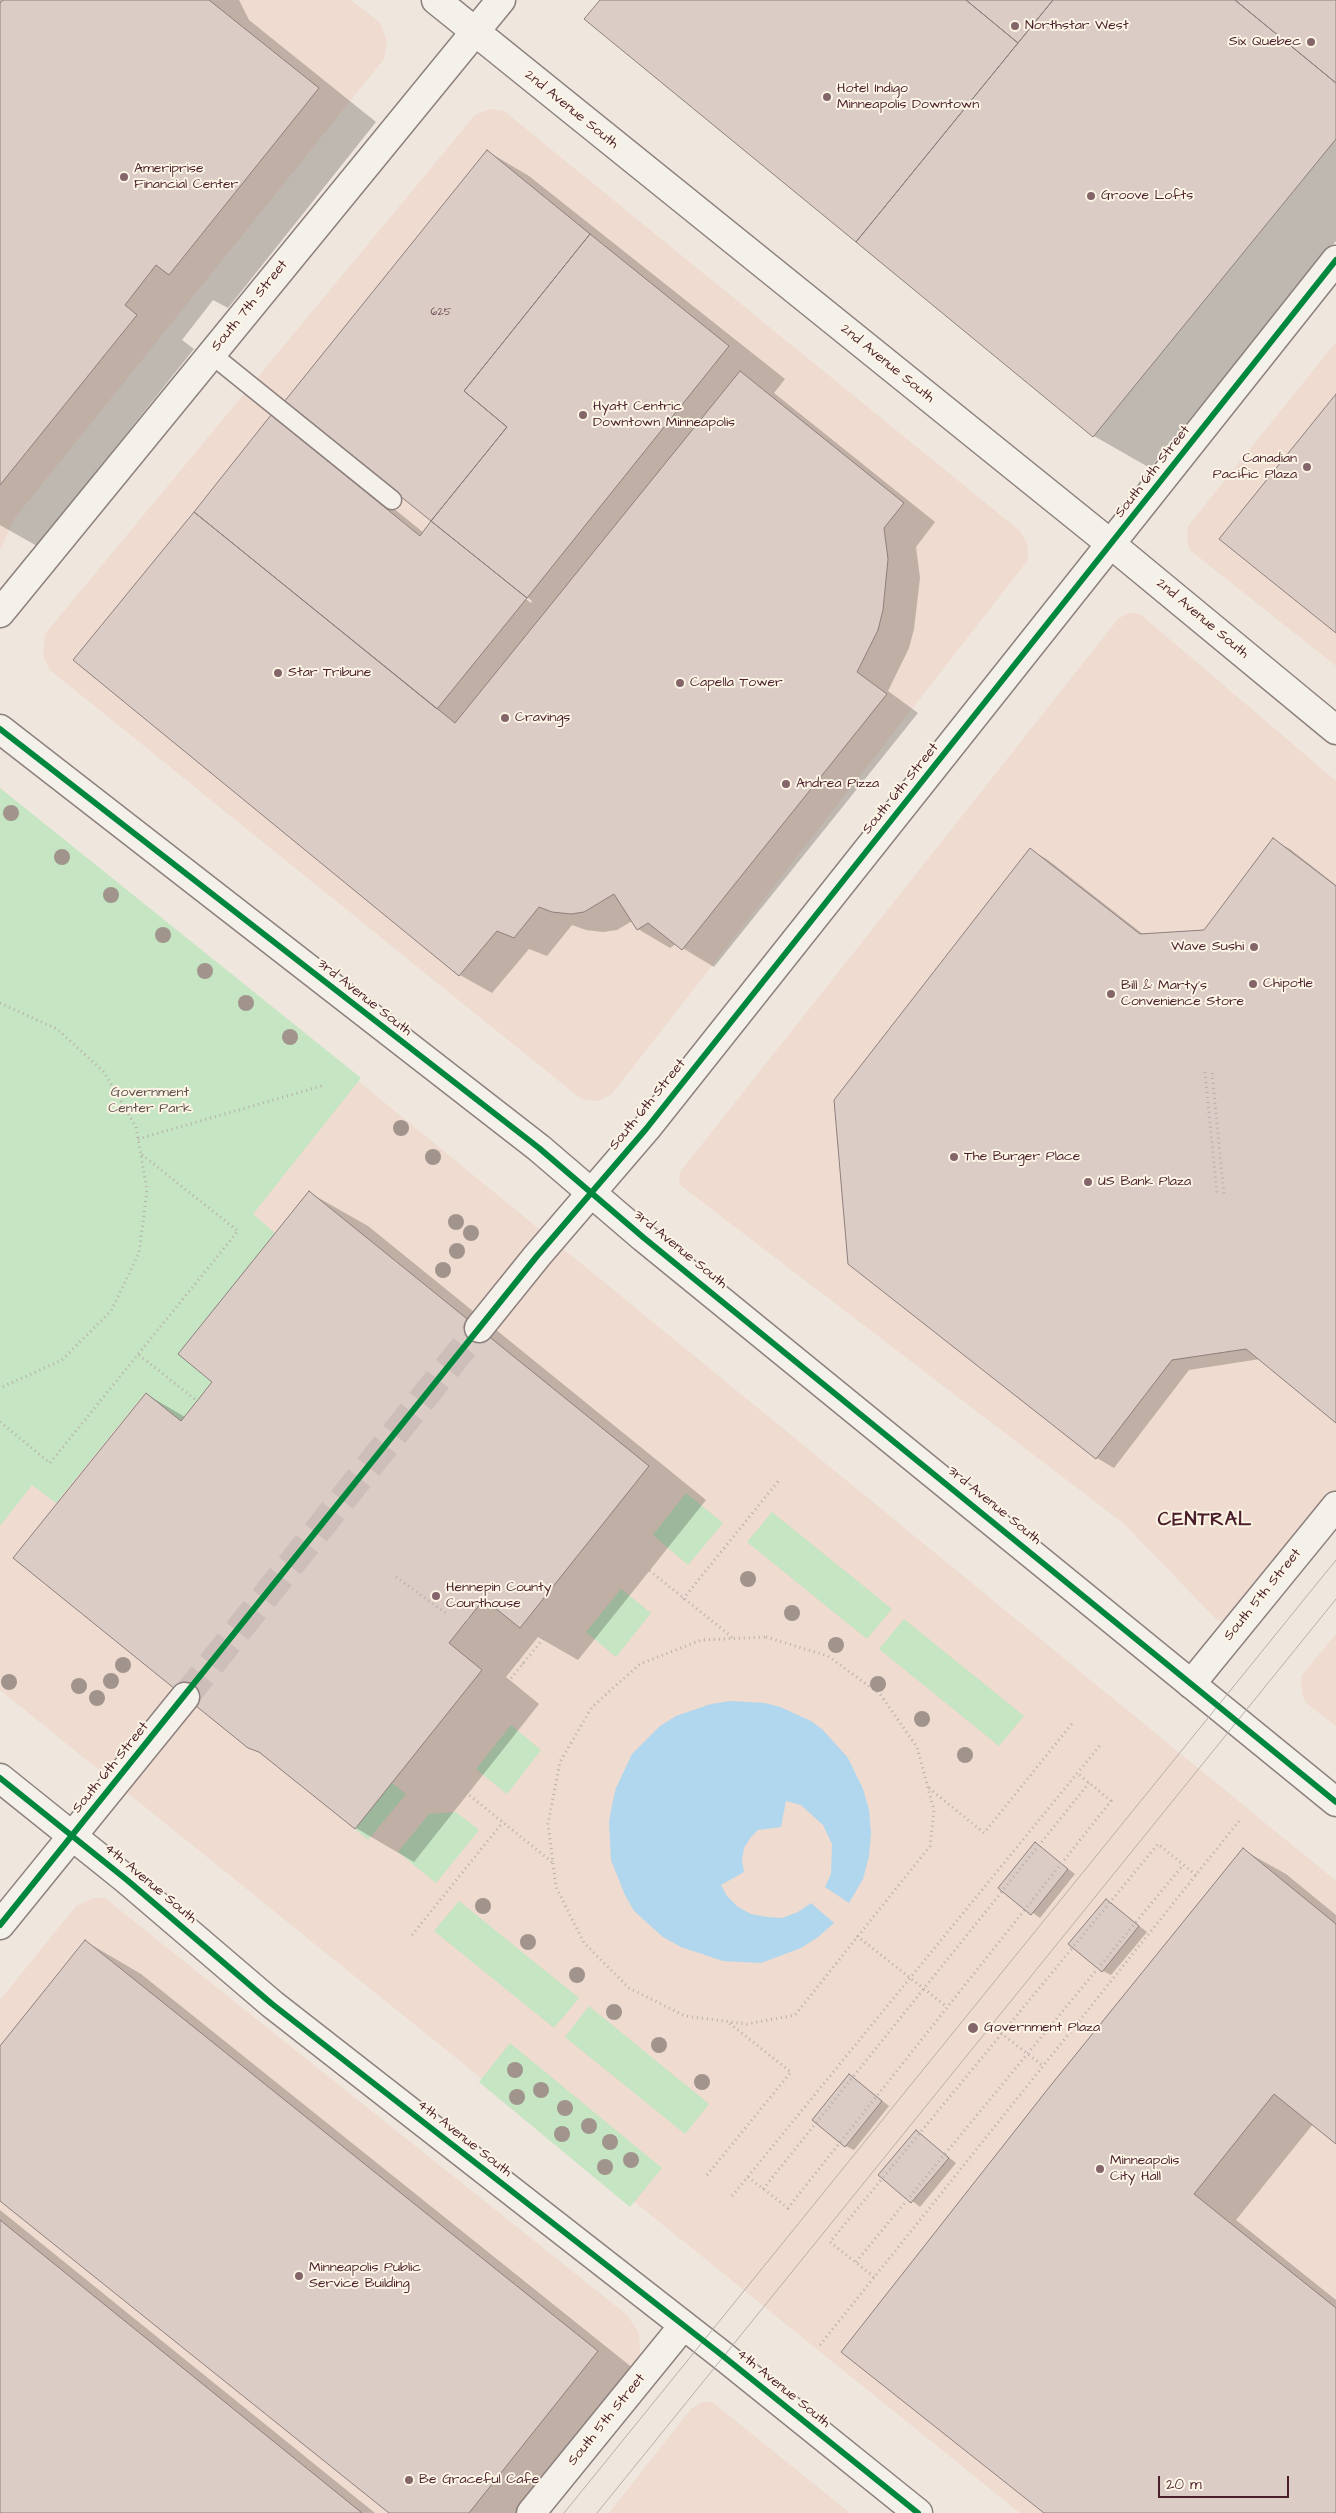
<!DOCTYPE html>
<style>
body{margin:0}
#map{position:relative;width:1336px;height:2513px;overflow:hidden;background:#efe6dd;font-family:"Architects Daughter",sans-serif}
canvas{display:block}
.scale{position:absolute;left:1158px;top:2476px;width:131px;height:22px;box-sizing:border-box;border:2px solid #4a1f2b;border-top:0;padding-left:6px;font-size:15px;line-height:18px;white-space:nowrap;color:#4a1f2b;-webkit-text-stroke:4px #fcf5e5;paint-order:stroke}
</style>
<div id="map">
<canvas width="1336" height="2513"></canvas>
<div class="scale">20 m</div>
</div>
<script>
const g = document.querySelector('canvas').getContext('2d');
g.lineJoin = 'round';
function fillPath(path, color) { g.fillStyle = color; g.fill(path, 'evenodd'); }
const shape = rows => new Path2D(rows.map(r => 'M' + r).join(''));
function trace(path, color, width, dash) { g.strokeStyle = color; g.lineWidth = width; g.lineCap = dash ? 'butt' : 'round'; g.setLineDash(dash || []); g.stroke(path); }
function drawText(font, color, halo, rows, align = 'center') {
  g.font = font + ' "Architects Daughter",sans-serif'; g.lineWidth = 4; g.setLineDash([]); g.textBaseline = 'middle'; g.strokeStyle = halo; g.fillStyle = color; for (const [text, x, y, turn = 0] of rows) {
    g.save(); g.translate(x, y); g.rotate((+turn || 0) * Math.PI / 180); g.textAlign = isNaN(turn) ? turn : align; if (halo) g.strokeText(text, 0, 0); g.fillText(text, 0, 0); g.restore();
  }
}
const built = shape([
 [0,0,351,0,380,23,387,41,384,59,14,519,0,550],
 [489,109,504,111,1020,531,1027,543,1028,560,612,1094,598,1101,581,1099,50,670,43,655,45,634,475,115],
 [1336,342,1336,666,1190,550,1187,541,1188,526],
 [1128,613,1140,614,1336,781,1336,1490,1236,1616,1225,1622,1216,1619,1123,1523,680,1185,679,1181,680,1172,1118,619],
 [0,788,1336,1881,1336,2513,1020,2513,0,1690],
 [1336,1634,1336,1726,1306,1703,1302,1694,1301,1676],
 [93,1898,105,1898,627,2315,639,2333,640,2355,514,2513,0,2513,0,2000,76,1906],
 [702,2402,712,2402,850,2513,609,2513,691,2409]
]);
const green = shape([
 [0,788,361,1078,253,1214,275,1233,178,1354,212,1382,197,1401,181,1421,145,1393,56,1503,32,1485,0,1526],
 [686,1493,723,1523,688,1565,653,1535],
 [772,1512,892,1609,867,1639,747,1542],
 [621,1589,651,1613,616,1657,586,1632],
 [904,1619,1024,1716,999,1746,879,1649],
 [511,1725,541,1750,507,1794,476,1769],
 [392,1783,406,1794,368,1840,355,1829],
 [456,1812,479,1830,436,1883,398,1852,429,1814],
 [459,1901,579,1998,554,2028,434,1931],
 [589,2006,709,2104,685,2134,565,2037],
 [510,2043,662,2168,630,2207,479,2082]
]);
const water = shape([
 [730,1701,765,1703,780,1707,811,1721,823,1730,848,1758,863,1789,869,1810,871,1833,869,1856,863,1879,849,1903,825,1887,831,1874,832,1844,823,1825,801,1805,786,1801,781,1827,758,1830,751,1837,744,1848,742,1860,744,1872,721,1885,727,1896,738,1907,751,1914,767,1917,782,1918,798,1912,811,1903,834,1923,818,1937,801,1948,761,1963,723,1961,681,1947,663,1937,634,1911,625,1895,611,1860,609,1822,612,1805,616,1788,632,1754,660,1726,676,1716,711,1704]
]);
const shadow = shape([
 [0,0,239,0,249,20,376,122,228,308,213,300,182,340,194,349,37,546,0,525],
 [602,0,1336,0,1336,241,1150,468,1094,436],
 [487,151,529,176,785,379,774,393,935,522,916,547,920,578,914,629,909,648,888,691,918,713,714,967,676,944,670,948,638,929,632,921,617,930,603,932,586,930,572,925,547,956,529,949,492,993,460,975,271,417,303,435,424,533,433,521],
 [459,542,532,601,531,603,459,546],
 [1273,840,1290,849,1336,885,1336,1421,1260,1359,1189,1370,1114,1468,1097,1458,849,1263,1031,850,1048,860,1144,935,1205,931],
 [310,1193,368,1226,706,1500,578,1660,538,1637,506,1677,539,1704,414,1862,356,1828,270,1759,249,1747,146,1394,185,1417,214,1382],
 [1035,1844,1075,1874,1040,1918,1000,1888],
 [1243,1850,1286,1874,1336,1915,1336,2142,1313,2124,1236,2220,1336,2300,1336,2513,1046,2513],
 [1106,1900,1147,1932,1111,1975,1103,1971],
 [85,1941,141,1974,654,2385,551,2513,390,2513,0,2200,0,2048],
 [849,2076,889,2106,854,2150,846,2146],
 [916,2132,956,2163,920,2207,880,2175],
 [0,2210,375,2513,0,2513]
]);
const building = shape([
 [3,0,209,0,319,88,169,275,156,265,125,305,137,315,0,485,0,3,3,0],
 [600,0,966,0,1018,43,856,242,584,19,600,0],
 [966,0,1053,0,1018,43,966,0],
 [1053,0,1235,0,1336,83,1336,139,1093,437,856,242,1053,0],
 [1235,0,1336,0,1336,83,1235,0],
 [487,150,590,234,464,391,507,427,431,521,284,402,487,150],
 [590,234,729,346,527,598,431,521,507,427,464,391,590,234],
 [740,371,904,503,884,528,888,559,883,610,878,630,857,672,887,694,682,950,648,923,637,930,614,894,584,912,571,914,552,912,539,907,514,938,497,931,459,976,73,660,194,512,455,723,740,371],
 [1336,394,1336,633,1219,539,1336,394],
 [271,415,420,536,431,521,527,598,437,709,194,512,271,415],
 [1273,838,1336,886,1336,1423,1246,1349,1172,1360,1096,1459,848,1264,834,1100,1030,848,1140,934,1204,930,1273,838],
 [309,1191,649,1466,520,1628,484,1599,449,1643,482,1670,355,1829,259,1752,248,1748,13,1558,146,1393,181,1421,197,1401,212,1382,178,1354,309,1191],
 [1035,1842,1068,1869,1031,1915,998,1888,1035,1842],
 [1243,1848,1336,1924,1336,2144,1274,2094,1194,2194,1336,2308,1336,2513,1044,2513,841,2352,1047,2090,1243,1848],
 [1106,1899,1139,1926,1102,1972,1068,1944,1106,1899],
 [85,1940,598,2351,469,2513,389,2513,0,2201,0,2046,85,1940],
 [849,2074,882,2101,845,2147,812,2120,849,2074],
 [916,2130,949,2158,911,2203,878,2175,916,2130],
 [0,2220,362,2513,0,2513,0,2220]
]);
const secondaryTunnel = shape([
 [185,1697,479,1328]
]);
const path = shape([
 [0,1003,57,1029,104,1072,136,1127,147,1190,139,1253,111,1311,62,1360,0,1388],
 [1205,1072,1217,1194],
 [1212,1073,1224,1194],
 [138,1139,325,1085],
 [139,1355,197,1401],
 [0,1422,50,1463,238,1231,141,1154],
 [396,1577,447,1614],
 [683,1599,780,1479],
 [468,1619,523,1664],
 [766,1637,828,1656,880,1694,917,1747,934,1810,930,1846,795,2015,747,2024,685,2016,629,1988,584,1943,556,1887,548,1824,560,1762,592,1707,640,1664,701,1640,766,1637],
 [929,1788,984,1833,1074,1721],
 [552,1862,437,1769,619,1546,733,1638],
 [412,1935,503,1822],
 [857,1936,947,2007],
 [1001,2033,1043,2066],
 [707,2175,791,2072,729,2023],
 [748,2177,788,2208,1111,1801,1077,1773],
 [763,2189,1089,1783],
 [732,2196,1102,1743],
 [856,2262,1183,1865],
 [874,2277,830,2242,1158,1844,1196,1875],
 [820,2345,1239,1821]
]);
const service = shape([
 [211,354,392,500]
]);
const minor = shape([
 [1191,1684,1336,1506],
 [531,2513,683,2326]
]);
const tertiary = shape([
 [436,0,1112,545,1336,730],
 [0,729,539,1148,644,1238,1336,1802]
]);
const secondary = shape([
 [0,613,501,0],
 [479,1328,537,1256,646,1129,1336,260],
 [0,1778,127,1880,272,2004,723,2356,918,2513],
 [0,1925,185,1697]
]);
const tram = shape([
 [564,2513,1336,1560],
 [597,2513,1336,1599]
]);
const cycleway = shape([
 [0,729,539,1148,644,1238,1336,1802],
 [0,1778,127,1880,272,2004,723,2356,918,2513],
 [0,1925,537,1256,646,1129,1336,260]
]);
const trees = [
 [11,813],
 [62,857],
 [111,895],
 [163,935],
 [205,971],
 [246,1003],
 [290,1037],
 [401,1128],
 [433,1157],
 [456,1222],
 [471,1233],
 [457,1251],
 [443,1270],
 [748,1579],
 [792,1613],
 [836,1645],
 [123,1665],
 [111,1681],
 [9,1682],
 [878,1684],
 [79,1686],
 [97,1698],
 [922,1719],
 [965,1755],
 [483,1906],
 [528,1942],
 [577,1975],
 [614,2012],
 [659,2045],
 [515,2070],
 [702,2082],
 [541,2090],
 [517,2097],
 [565,2108],
 [589,2126],
 [562,2134],
 [610,2142],
 [631,2160],
 [605,2167]
];
const markers = [
 [1015,26,5,"#846569"],
 [1311,42,5,"#846569"],
 [827,97,5,"#846569"],
 [124,177,5,"#846569"],
 [1091,196,5,"#846569"],
 [583,415,5,"#846569"],
 [1307,467,5,"#846569"],
 [278,673,5,"#846569"],
 [680,683,5,"#846569"],
 [505,718,5,"#846569"],
 [786,784,5,"#846569"],
 [1254,947,5,"#846569"],
 [1253,984,5,"#846569"],
 [1111,994,5,"#846569"],
 [954,1157,5,"#846569"],
 [1088,1182,5,"#846569"],
 [436,1596,5,"#846569"],
 [973,2028,6,"#846569"],
 [1100,2169,5,"#846569"],
 [299,2276,5,"#846569"],
 [409,2480,5,"#846569"]
];
const numberNames = [
 ["625",441,313]
];
const poiNames = [
 ["Northstar West",1025,26],
 ["Six Quebec",1301,42,"right"],
 ["Hotel Indigo",837,89],
 ["Minneapolis Downtown",837,105],
 ["Ameriprise",134,169],
 ["Financial Center",134,185],
 ["Groove Lofts",1101,196],
 ["Hyatt Centric",593,407],
 ["Downtown Minneapolis",593,423],
 ["Canadian",1297,459,"right"],
 ["Pacific Plaza",1297,475,"right"],
 ["Star Tribune",288,673],
 ["Capella Tower",690,683],
 ["Cravings",515,718],
 ["Andrea Pizza",796,784],
 ["Wave Sushi",1244,947,"right"],
 ["Chipotle",1263,984],
 ["Bill & Marty's",1121,986],
 ["Convenience Store",1121,1002],
 ["The Burger Place",964,1157],
 ["US Bank Plaza",1098,1182],
 ["Hennepin County",446,1588],
 ["Courthouse",446,1604],
 ["Government Plaza",984,2028],
 ["Minneapolis",1110,2161],
 ["City Hall",1110,2177],
 ["Minneapolis Public",309,2268],
 ["Service Building",309,2284],
 ["Be Graceful Cafe",419,2480]
];
const streetNames = [
 ["2nd Avenue South",571,110,39],
 ["South 7th Street",250,306,-51],
 ["2nd Avenue South",887,364,39],
 ["South 6th Street",1153,472,-52],
 ["2nd Avenue South",1202,619,40],
 ["South 6th Street",901,789,-51],
 ["3rd Avenue South",364,998,38],
 ["South 6th Street",648,1105,-51],
 ["3rd Avenue South",680,1250,39],
 ["3rd Avenue South",994,1506,39],
 ["South 5th Street",1263,1595,-51],
 ["South 6th Street",111,1768,-51],
 ["4th Avenue South",150,1884,40],
 ["4th Avenue South",464,2139,38],
 ["4th Avenue South",783,2389,39],
 ["South 5th Street",607,2420,-51]
];
const parkNames = [
 ["Government",150,1093],
 ["Center Park",150,1109]
];
const districtNames = [
 ["CENTRAL",1205,1521]
];
fillPath(built, '#efdbcf');
fillPath(green, '#c5e5c3');
fillPath(water, '#b0d7ee');
fillPath(shadow, '#0003');
fillPath(building, '#dbccc5');
trace(building, '#8d807e', 1);
trace(secondaryTunnel, '#cebeb9', 28, [28, 14]);
trace(service, '#8d807e', 21);
trace(minor, '#8d807e', 31);
trace(tertiary, '#8d807e', 31);
trace(secondary, '#8d807e', 31);
trace(path, '#b7afac', 3, [1, 4]);
trace(service, '#f4f0ea', 18);
trace(minor, '#f4f0ea', 28);
trace(tertiary, '#f4f0ea', 28);
trace(secondary, '#f4f0ea', 28);
trace(tram, '#b7afac', 1);
trace(cycleway, '#00873e', 6);
g.fillStyle = '#a0948d';
for (const [x, y] of trees) { g.beginPath(); g.arc(x, y, 8, 0, 2 * Math.PI); g.fill(); }
for (const [x, y, r, color] of markers) { const dot = new Path2D(); dot.arc(x, y, r, 0, 2 * Math.PI); g.fillStyle = color; g.fill(dot); trace(dot, '#fcf5e5', 2); }
drawText('11px', '#6e4a52', null, numberNames);
drawText('14px', '#4a1f2b', '#fcf5e5', poiNames, 'left');
drawText('14px', '#4a1f2b', '#fcf5e5', streetNames);
drawText('14px', '#60504c', '#fcf5e5', parkNames);
g.letterSpacing = '1px';
drawText('bold 19px', '#4a1f2b', '#fcf5e5', districtNames);
g.letterSpacing = '0px';
</script>
